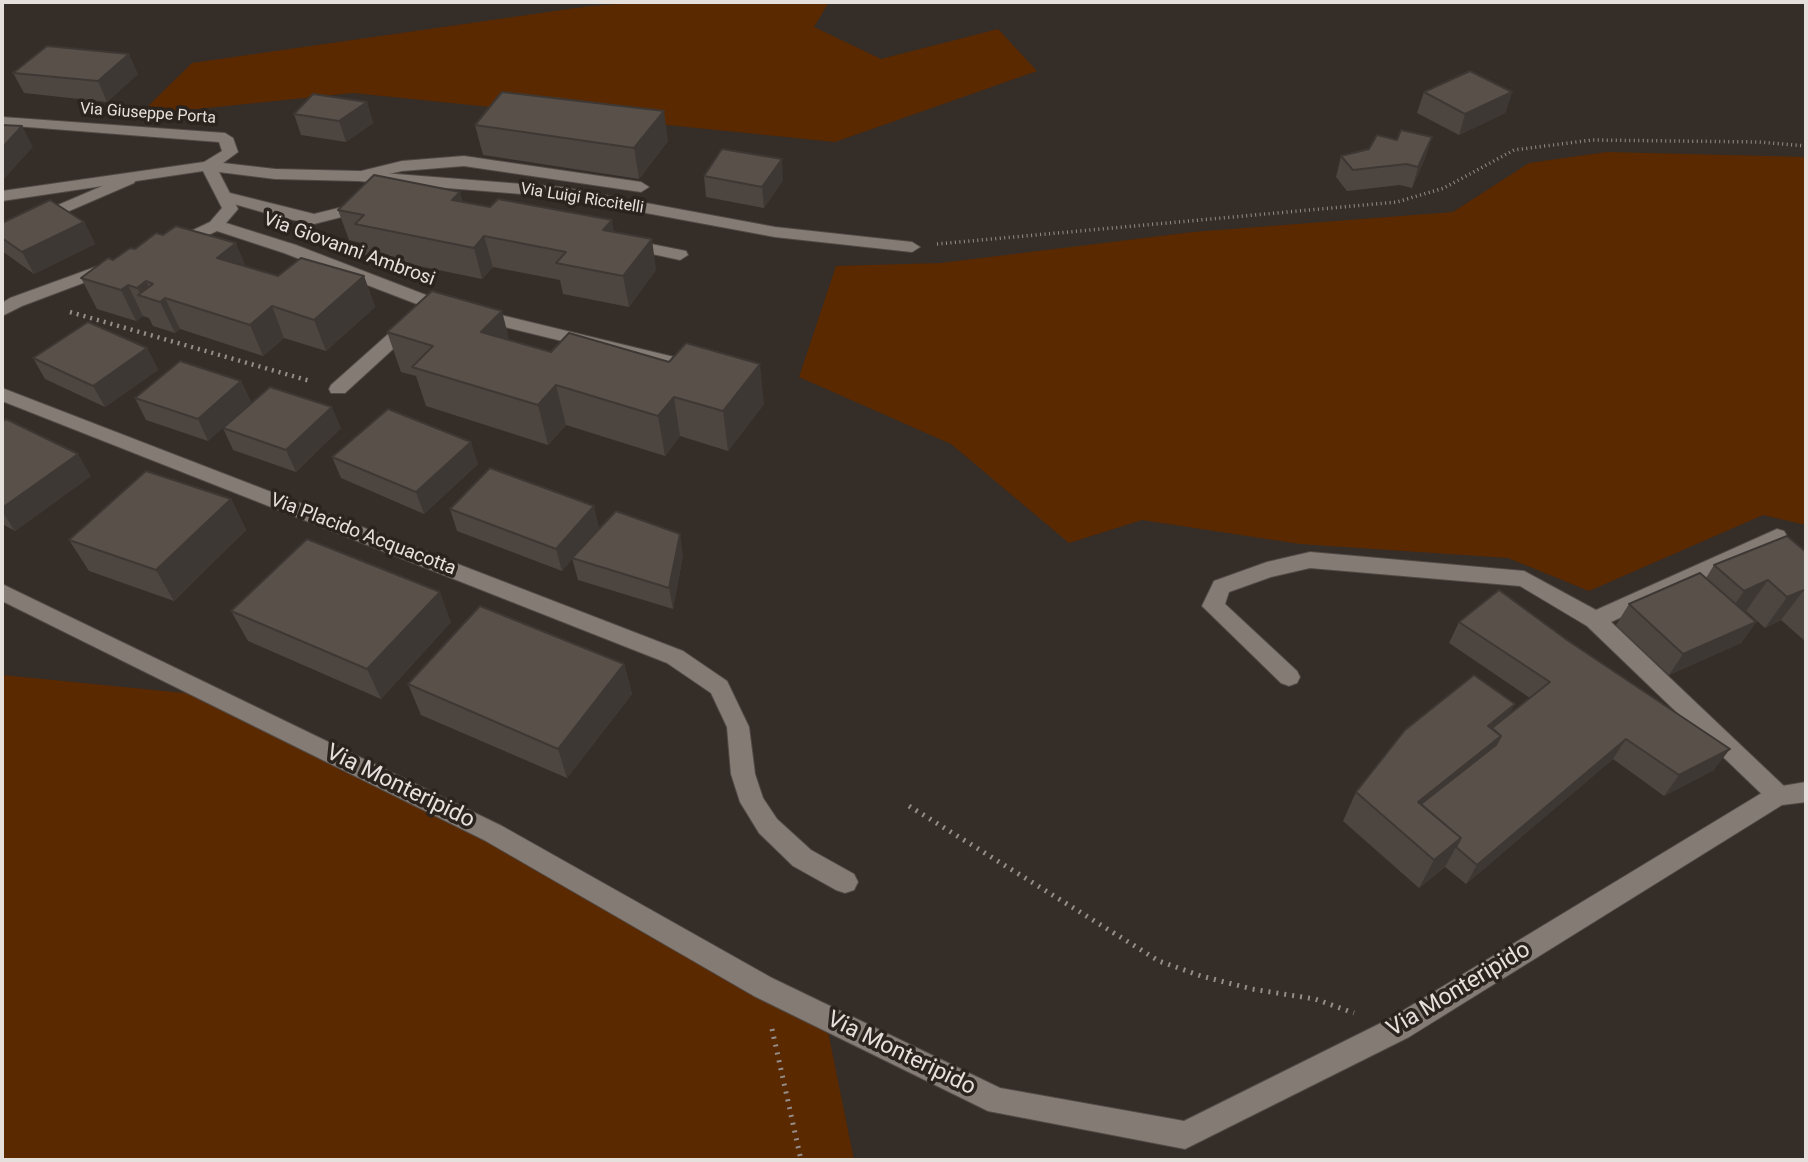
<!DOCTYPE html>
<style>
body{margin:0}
#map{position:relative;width:1808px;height:1162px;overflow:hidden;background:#352d28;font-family:Roboto,sans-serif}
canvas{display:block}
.frame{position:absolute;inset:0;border:4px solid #e6e0dd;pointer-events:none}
</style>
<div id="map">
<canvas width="1808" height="1162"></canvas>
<div class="frame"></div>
</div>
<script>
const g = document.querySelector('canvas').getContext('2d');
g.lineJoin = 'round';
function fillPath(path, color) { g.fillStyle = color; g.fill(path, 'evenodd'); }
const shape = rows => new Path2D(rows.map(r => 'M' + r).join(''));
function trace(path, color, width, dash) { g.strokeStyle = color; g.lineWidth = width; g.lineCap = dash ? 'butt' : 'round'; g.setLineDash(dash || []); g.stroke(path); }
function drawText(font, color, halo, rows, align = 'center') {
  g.font = font + ' Roboto,sans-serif'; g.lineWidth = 7; g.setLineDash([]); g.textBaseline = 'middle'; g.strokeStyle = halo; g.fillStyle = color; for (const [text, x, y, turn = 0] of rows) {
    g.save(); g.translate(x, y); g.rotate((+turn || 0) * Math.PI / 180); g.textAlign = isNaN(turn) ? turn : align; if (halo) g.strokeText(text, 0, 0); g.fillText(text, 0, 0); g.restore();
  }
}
const green = shape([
 [653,2,829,2,814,27,881,59,998,29,1037,71,835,142,353,93,139,115,192,63,590,6],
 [1607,152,1806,157,1806,525,1763,515,1589,591,1508,558,1300,544,1142,520,1069,543,951,444,799,377,836,266,941,263,1193,232,1453,212,1529,163],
 [2,675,215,696,825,1017,854,1160,2,1160]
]);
const pathFar2 = shape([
 [937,244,1397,202,1444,188,1514,150,1592,140,1759,142,1806,146]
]);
const pathFar1 = shape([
 [70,312,310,381]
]);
const path = shape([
 [909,806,1159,961,1201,976,1252,989,1315,999,1354,1013],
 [772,1029,801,1160]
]);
const service = shape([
 [464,156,641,182,649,187,641,192,464,166,402,171,358,181,350,176,353,173,402,161,464,156],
 [226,192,314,214,367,201,375,206,373,209,314,224,283,218,220,200,218,197,220,194,226,192],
 [626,239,686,251,688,255,680,260,620,247,618,244,620,241,626,239],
 [1777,529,1784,531,1787,536,1784,541,1611,622,1786,788,1790,795,1786,802,1778,805,1770,802,1587,626,1520,586,1310,568,1271,577,1229,592,1225,604,1297,671,1300,677,1297,683,1289,686,1281,683,1202,606,1214,581,1267,562,1310,552,1524,571,1596,610,1777,529]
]);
const pedestrian = shape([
 [128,175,134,177,136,180,134,183,2,240,2,229,128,175]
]);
const minor = shape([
 [2,117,225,133,233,138,238,152,223,163,275,169,358,171,560,187,775,227,912,242,920,247,912,252,775,237,560,197,358,181,275,179,219,172,238,209,226,223,296,245,439,300,703,364,706,368,697,374,427,308,284,253,217,231,182,247,170,247,168,244,170,241,210,222,222,208,203,171,2,201,2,191,204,162,222,151,219,142,2,125,2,117],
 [109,262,115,263,117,267,115,271,22,306,2,316,2,303,10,298,109,262],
 [410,319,416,320,419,324,416,328,345,393,331,393,329,389,331,385,404,320,410,319],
 [2,388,683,651,727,681,749,727,755,774,763,798,777,819,811,850,854,874,858,882,854,890,845,893,836,890,793,866,759,833,740,802,731,774,727,727,711,693,667,663,2,401,2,388]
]);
const tertiary = shape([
 [2,584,502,826,772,978,1000,1088,1184,1121,1389,1019,1770,788,1806,782,1806,802,1782,805,1409,1037,1185,1149,988,1111,754,996,484,840,2,601,2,584]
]);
const wall = shape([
 [13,73,138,74,107,102,24,93],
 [1424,92,1512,92,1505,113,1459,135,1417,113],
 [367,102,373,123,346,142,301,135,294,114],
 [475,125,668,141,639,179,483,155],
 [1432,137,1425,158,1412,188,1400,185,1347,191,1336,177,1341,156,1369,149,1397,140],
 [704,176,783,180,764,208,706,197],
 [463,202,614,232,656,270,629,307,563,294,560,280,493,267,482,279,365,255,361,243,349,240,338,210],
 [84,222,95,244,34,274,2,251,2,223],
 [135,249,246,267,278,276,364,276,375,307,326,351,284,338,263,356,180,329,175,333,153,326,149,318,143,316,136,321,97,309,81,278],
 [387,332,509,340,551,352,764,404,728,451,680,436,665,456,566,425,548,445,426,406,416,376,401,372],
 [147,348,158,370,105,407,45,379,33,358],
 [241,381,251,402,208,441,146,420,135,398],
 [2,422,91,476,15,531,2,524],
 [223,428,341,428,296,472,233,450],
 [332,457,478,464,424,514,341,478],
 [231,499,246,530,174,601,89,571,69,540],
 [450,509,599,527,562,571,457,531],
 [1806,552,1806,642,1781,620,1765,628,1746,611,1745,612,1756,622,1741,643,1669,675,1616,625,1629,604,1706,578,1714,565],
 [683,555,673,609,578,580,572,558],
 [231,611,451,622,381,699,248,641],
 [1459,622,1714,770,1664,796,1613,759,1466,884,1445,867,1419,888,1343,821,1356,792,1509,714,1530,698,1449,643],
 [624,664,632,694,567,778,421,715,408,684]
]);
const shadedWall = shape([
 [129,54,138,74,107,102,98,81],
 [1512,92,1505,113,1459,135,1465,114],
 [367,102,373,123,346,142,339,121],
 [664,111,668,141,639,179,634,148],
 [22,126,33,147,4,179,2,175,2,148],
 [1432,137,1425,158,1412,188,1418,167],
 [782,159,783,180,764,208,762,187],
 [460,192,468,222,452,200],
 [612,220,617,250,603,230],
 [84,222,95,244,34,274,22,252],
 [484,236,493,267,482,279,474,248],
 [652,239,656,270,629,307,623,276],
 [236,243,249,274,217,258],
 [364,276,375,307,326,351,314,320],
 [146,281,155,300,142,296,137,288],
 [128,285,143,316,136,321,121,290],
 [165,298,180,329,175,333,160,302],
 [272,306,284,338,263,356,250,325],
 [502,311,512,351,481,332],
 [147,348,158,370,105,407,93,386],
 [760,364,764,404,728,451,723,411],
 [241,381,251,402,208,441,198,419],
 [556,385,566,425,548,445,538,405],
 [674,397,680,436,665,456,658,416],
 [332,407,341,428,296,472,286,450],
 [471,442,478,464,424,514,416,492],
 [78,454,91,476,15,531,2,511,2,508],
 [231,499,246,530,174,601,156,570],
 [594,506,599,527,562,571,556,549],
 [680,534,683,555,673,609,669,588],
 [1768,580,1746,611,1723,621,1744,591],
 [1804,590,1781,620,1765,628,1787,597],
 [440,592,451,622,381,699,367,669],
 [1756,622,1741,643,1669,675,1683,654],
 [624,664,632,694,567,778,558,749],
 [1515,704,1498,735,1488,726],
 [1501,736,1484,765,1421,817,1418,802],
 [1626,739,1613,759,1466,884,1477,865],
 [1730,749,1714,770,1664,796,1679,775],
 [1461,838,1445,867,1419,888,1434,860]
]);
const building = shape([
 [47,46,129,54,98,81,13,73,47,46],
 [1470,71,1512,92,1465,114,1424,92,1470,71],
 [502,92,664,111,634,148,475,125,502,92],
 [313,94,367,102,339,121,294,114,313,94],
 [2,125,22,126,2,148,2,125],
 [1401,130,1432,137,1418,167,1406,164,1353,170,1341,156,1369,149,1377,135,1397,140,1401,130],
 [722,149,782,159,762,187,704,176,722,149],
 [374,175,460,192,452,200,490,207,498,199,612,220,603,230,652,239,623,276,556,263,566,252,484,236,474,248,355,224,364,215,338,210,374,175],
 [50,200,84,222,22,252,2,238,2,223,50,200],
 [176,226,236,243,217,258,278,276,301,258,364,276,314,320,272,306,250,325,165,298,160,302,138,295,153,284,146,281,137,288,128,285,121,290,81,278,108,258,113,260,130,248,135,249,156,233,163,235,176,226],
 [432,291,502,311,481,332,551,352,569,333,669,362,686,343,760,364,723,411,674,397,658,416,556,385,538,405,412,367,433,346,387,332,432,291],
 [88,322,147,348,93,386,33,358,88,322],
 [180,361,241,381,198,419,135,398,180,361],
 [270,387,332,407,286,450,223,428,270,387],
 [388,409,471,442,416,492,332,457,388,409],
 [6,419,78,454,2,508,2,422,6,419],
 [490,468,594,506,556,549,450,509,490,468],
 [146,471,231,499,156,570,69,540,146,471],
 [616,511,680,534,669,588,572,558,616,511],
 [1787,536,1806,552,1806,592,1804,590,1787,597,1768,580,1744,591,1714,565,1787,536],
 [307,539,440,592,367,669,231,611,307,539],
 [1700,573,1756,622,1683,654,1629,604,1700,573],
 [1499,590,1567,640,1730,749,1679,775,1626,739,1477,865,1456,847,1461,838,1421,804,1496,745,1501,736,1492,728,1550,682,1459,622,1499,590],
 [480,606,624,664,558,749,408,684,480,606],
 [1474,675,1515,704,1488,726,1501,736,1418,802,1461,838,1434,860,1356,792,1405,730,1474,675]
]);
const farStreetnames = [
 ["Via Giuseppe Porta",148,114,4],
 ["Via Luigi Riccitelli",582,199,9]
];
const streetNames = [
 ["Via Giovanni Ambrosi",349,250,20],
 ["Via Placido Acquacotta",363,535,21]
];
const nearStreetnames = [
 ["Via Monteripido",400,787,26],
 ["Via Monteripido",1459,990,-31],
 ["Via Monteripido",901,1054,26]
];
fillPath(green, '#5b2900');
trace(service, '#514a45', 2);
trace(pedestrian, '#514a45', 2);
trace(minor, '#514a45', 2);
trace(tertiary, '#514a45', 2);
trace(pathFar2, '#948d89', 3.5, [1, 3.5]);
trace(pathFar1, '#948d89', 4.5, [2, 5]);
trace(path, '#948d89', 5, [2, 6]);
fillPath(service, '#857b75');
fillPath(pedestrian, '#857b75');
fillPath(minor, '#857b75');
fillPath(tertiary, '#857b75');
fillPath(wall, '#4d4540');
fillPath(shadedWall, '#3e3834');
fillPath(building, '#59504a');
trace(building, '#3e3834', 2);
drawText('16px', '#e6e0dd', '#2b231e', farStreetnames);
drawText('19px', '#e6e0dd', '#2b231e', streetNames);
drawText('23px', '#e6e0dd', '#2b231e', nearStreetnames);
</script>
